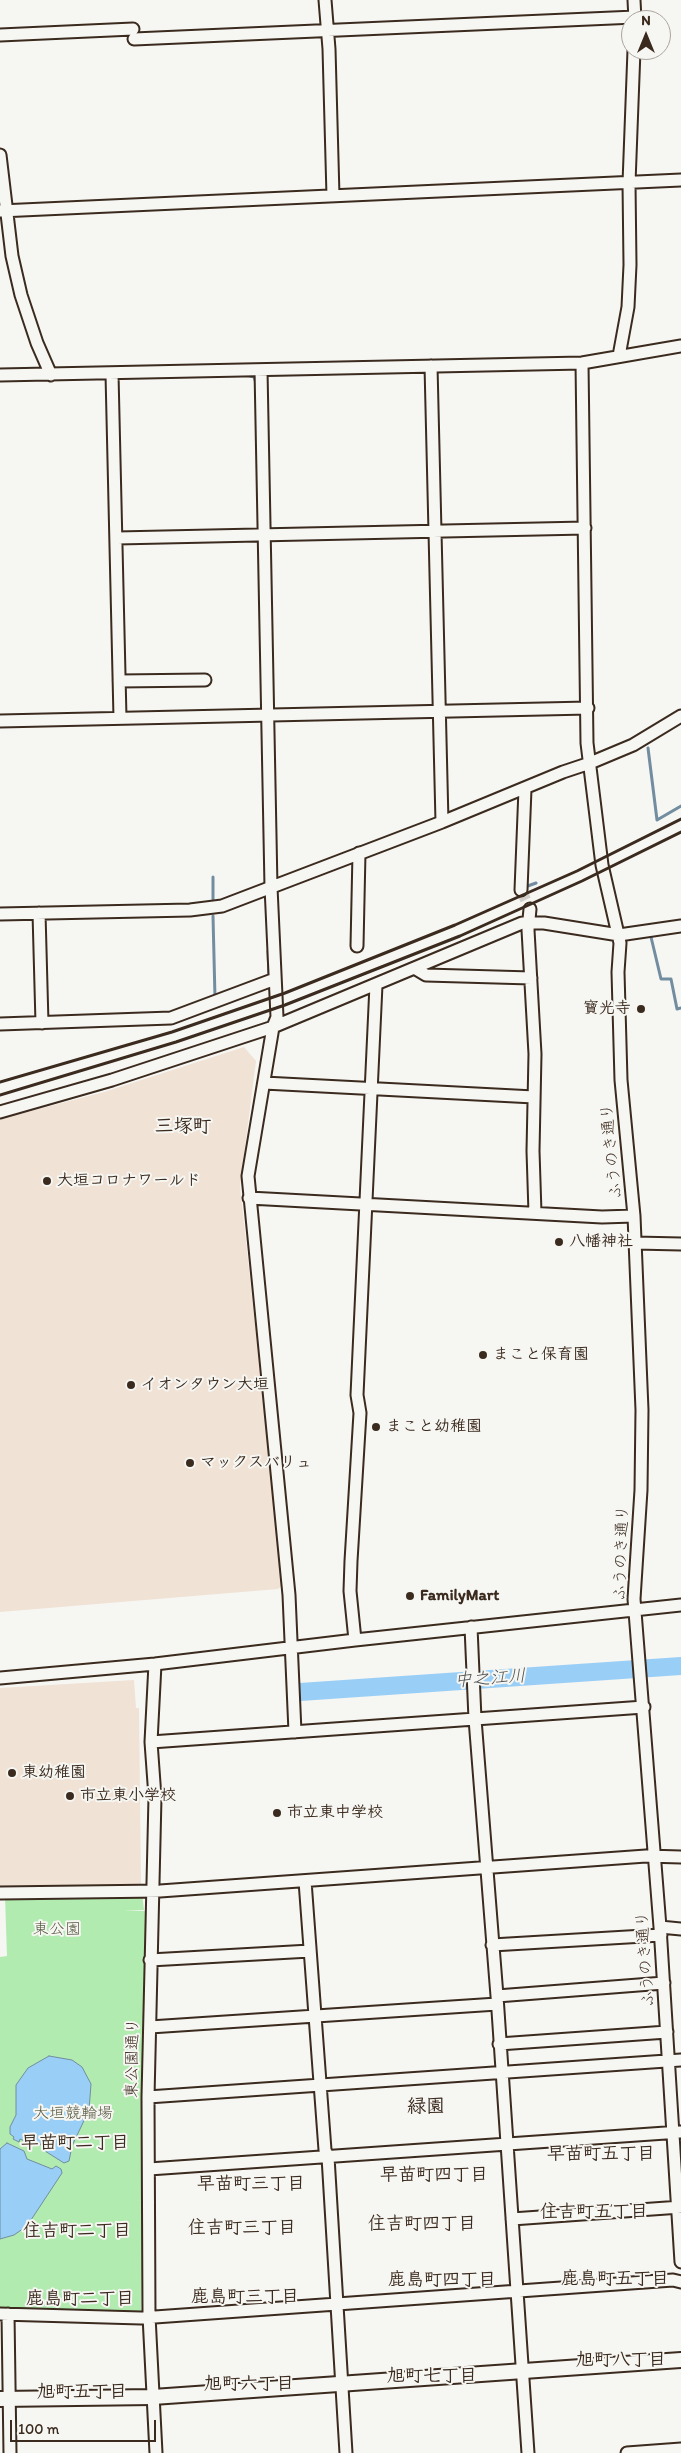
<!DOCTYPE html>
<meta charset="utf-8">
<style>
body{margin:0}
#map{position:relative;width:681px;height:2453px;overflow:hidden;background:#f6f6f2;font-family:Itim,sans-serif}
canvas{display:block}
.north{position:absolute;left:621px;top:10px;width:50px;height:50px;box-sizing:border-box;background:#f6f6f2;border:1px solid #aba49d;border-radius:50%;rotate:0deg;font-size:14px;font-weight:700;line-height:20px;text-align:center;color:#3b2a1e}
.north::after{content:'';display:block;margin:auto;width:18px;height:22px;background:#3b2a1e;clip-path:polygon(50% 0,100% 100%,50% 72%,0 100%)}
.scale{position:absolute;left:10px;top:2420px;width:146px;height:22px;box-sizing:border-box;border:2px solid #3b2a1e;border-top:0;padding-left:6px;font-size:15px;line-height:18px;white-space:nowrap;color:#3b2a1e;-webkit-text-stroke:4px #f6f6f2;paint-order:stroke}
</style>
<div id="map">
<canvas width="681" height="2453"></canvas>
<div class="north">N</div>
<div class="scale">100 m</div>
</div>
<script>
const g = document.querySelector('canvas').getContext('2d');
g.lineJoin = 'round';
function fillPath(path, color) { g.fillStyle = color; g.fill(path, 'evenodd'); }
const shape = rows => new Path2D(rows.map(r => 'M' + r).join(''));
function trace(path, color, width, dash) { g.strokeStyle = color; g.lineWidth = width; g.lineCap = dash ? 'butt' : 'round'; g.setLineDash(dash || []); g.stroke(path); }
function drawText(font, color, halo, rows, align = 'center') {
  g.font = font + ' Itim,"Klee One",sans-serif'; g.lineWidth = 4; g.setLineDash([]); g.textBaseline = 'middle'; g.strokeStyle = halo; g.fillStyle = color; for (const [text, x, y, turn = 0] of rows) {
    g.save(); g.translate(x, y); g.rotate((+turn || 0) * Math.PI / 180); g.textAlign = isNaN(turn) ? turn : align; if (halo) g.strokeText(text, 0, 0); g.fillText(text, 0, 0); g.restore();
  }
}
const built = shape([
 [244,1047,256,1061,240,1186,283,1584,278,1589,0,1612,0,1119,104,1092],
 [134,1680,136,1708,139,1708,141,1884,0,1886,0,1688]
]);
const green = shape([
 [142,1894,144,1910,123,1911,145,1911,145,2115,141,2318,0,2314,0,1957,7,1956,5,1896]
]);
const water = shape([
 [49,2056,72,2060,82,2067,91,2084,89,2110,72,2146,69,2161,64,2163,45,2151,39,2142,27,2142,20,2139,19,2142,13,2139,14,2137,10,2134,10,2127,16,2115,16,2085,28,2068,49,2056],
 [7,2143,24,2151,27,2159,52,2169,56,2166,61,2169,62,2173,27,2226,14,2235,0,2239,0,2149,7,2143]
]);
const stream = shape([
 [247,375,254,377,256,383],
 [648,748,657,820,681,806],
 [213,877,213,899],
 [525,887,536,883],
 [213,916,215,998],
 [651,937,661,979,671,979,677,1009,681,1008],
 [268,951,269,977]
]);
const river = shape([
 [300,1692,681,1666]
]);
const minorTunnel = shape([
 [521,890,530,909]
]);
const minor = shape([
 [325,0,329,49,333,196],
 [634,0,635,20],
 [0,35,133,29],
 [134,39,635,17],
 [0,155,12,256,21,295,37,343,51,375],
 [0,211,681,180],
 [619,356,628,307,630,265,629,183,634,50],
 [582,363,587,743,602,865,620,943,618,972,621,1080,634,1216,642,1410,641,1490,634,1599,660,1927,681,2262],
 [431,366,442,822],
 [261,370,271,887,277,1017,273,1027,248,1176,289,1595,295,1732],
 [112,374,120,718],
 [0,375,582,363,681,346],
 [117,538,585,528],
 [119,681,205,680],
 [0,721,588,708],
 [521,890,525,789],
 [530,909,528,930,535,1054,533,1151,535,1213],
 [39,913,42,1023],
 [0,914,190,910,222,906,442,822,563,772,590,763,633,745,681,716],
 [357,946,359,853],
 [416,969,426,975,531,978],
 [0,1024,171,1018,275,979],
 [264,1083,534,1097],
 [0,1112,112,1080,273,1027,522,923,544,923,619,935,681,926],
 [249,1198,602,1217,634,1216],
 [635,1243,681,1244],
 [471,1627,475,1719,497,1996,528,2453],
 [355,1640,350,1591,351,1561,360,1413,357,1395,376,985],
 [155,1664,151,1742,155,1797,148,2097,149,2316,156,2453],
 [0,1678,155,1664,355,1640,681,1605],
 [151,1742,644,1707],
 [305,1881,325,2150,328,2157,346,2453],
 [0,1893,160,1891,646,1856,681,1857],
 [660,1927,681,1929],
 [492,1945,661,1935],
 [150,1960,310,1951],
 [497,1996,664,1983],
 [150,2027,497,2004],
 [499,2044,667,2032],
 [148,2097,681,2060],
 [149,2169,680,2132],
 [512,2219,681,2207],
 [0,2314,141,2318,673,2280,681,2282],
 [8,2314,10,2453],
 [627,2453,681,2449]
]);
const major = shape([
 [0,2399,153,2397,681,2360]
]);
const rail = shape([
 [0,1082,172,1032,285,993,455,925,577,871,681,819],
 [0,1095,176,1042,285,1005,460,936,582,881,681,832]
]);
const markers = [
 [641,1009,5,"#3b2a1e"],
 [47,1181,5,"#3b2a1e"],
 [559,1242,5,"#3b2a1e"],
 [483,1355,5,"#3b2a1e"],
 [131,1385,5,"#3b2a1e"],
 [376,1427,5,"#3b2a1e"],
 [190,1463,5,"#3b2a1e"],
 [410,1596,5,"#3b2a1e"],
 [12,1773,5,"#3b2a1e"],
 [70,1796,5,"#3b2a1e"],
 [277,1813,5,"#3b2a1e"]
];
const poiNames = [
 ["寶光寺",631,1009,"right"],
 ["大垣コロナワールド",57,1181],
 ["八幡神社",569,1242],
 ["まこと保育園",493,1355],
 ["イオンタウン大垣",141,1385],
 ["まこと幼稚園",386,1427],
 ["マックスバリュ",200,1463],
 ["FamilyMart",420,1596],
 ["東幼稚園",22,1773],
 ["市立東小学校",80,1796],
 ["市立東中学校",287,1813]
];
const streetNames = [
 ["ふうのき通り",612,1151,-96],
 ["ふうのき通り",622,1553,-88],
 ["ふうのき通り",646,1959,-94],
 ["東公園通り",133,2058,-89]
];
const parkNames = [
 ["東公園",57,1930],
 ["大垣競輪場",73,2114]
];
const waterNames = [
 ["中之江川",490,1679,-4]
];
const neighbourhoodNames = [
 ["早苗町二丁目",75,2143],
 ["早苗町五丁目",601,2154],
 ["早苗町四丁目",434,2175],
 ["早苗町三丁目",251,2184],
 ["住吉町五丁目",594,2212],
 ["住吉町四丁目",422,2224],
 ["住吉町三丁目",242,2228],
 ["住吉町二丁目",77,2231],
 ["鹿島町五丁目",615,2279],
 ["鹿島町四丁目",442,2280],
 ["鹿島町三丁目",245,2297],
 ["鹿島町二丁目",80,2299],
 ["旭町八丁目",621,2360],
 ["旭町七丁目",432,2376],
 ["旭町六丁目",249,2384],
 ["旭町五丁目",82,2392]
];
const quarterNames = [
 ["三塚町",183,1127],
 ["緑園",426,2107]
];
fillPath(built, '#f1e2d6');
fillPath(green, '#b1ebaf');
fillPath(water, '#99cff7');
trace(water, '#738da0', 1);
trace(stream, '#738da0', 3);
trace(river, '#99cff7', 18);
trace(minorTunnel, '#d1cdc8', 11, [11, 5.5]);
trace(minor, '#3b2a1e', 15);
trace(major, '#3b2a1e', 18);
trace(minor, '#f6f6f2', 11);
trace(major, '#f6f6f2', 14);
trace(rail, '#3b2a1e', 3);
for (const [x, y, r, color] of markers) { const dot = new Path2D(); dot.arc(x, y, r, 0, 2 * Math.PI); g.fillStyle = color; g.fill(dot); trace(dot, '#f6f6f2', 2); }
drawText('bold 16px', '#3b2a1e', '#f6f6f2', poiNames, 'left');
drawText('16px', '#3b2a1e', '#f6f6f2', streetNames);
drawText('16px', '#585a42', '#f6f6f2', parkNames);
drawText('italic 18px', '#525354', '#f6f6f2', waterNames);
drawText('bold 18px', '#3b2a1e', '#f6f6f2', neighbourhoodNames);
drawText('bold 19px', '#3b2a1e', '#f6f6f2', quarterNames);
</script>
